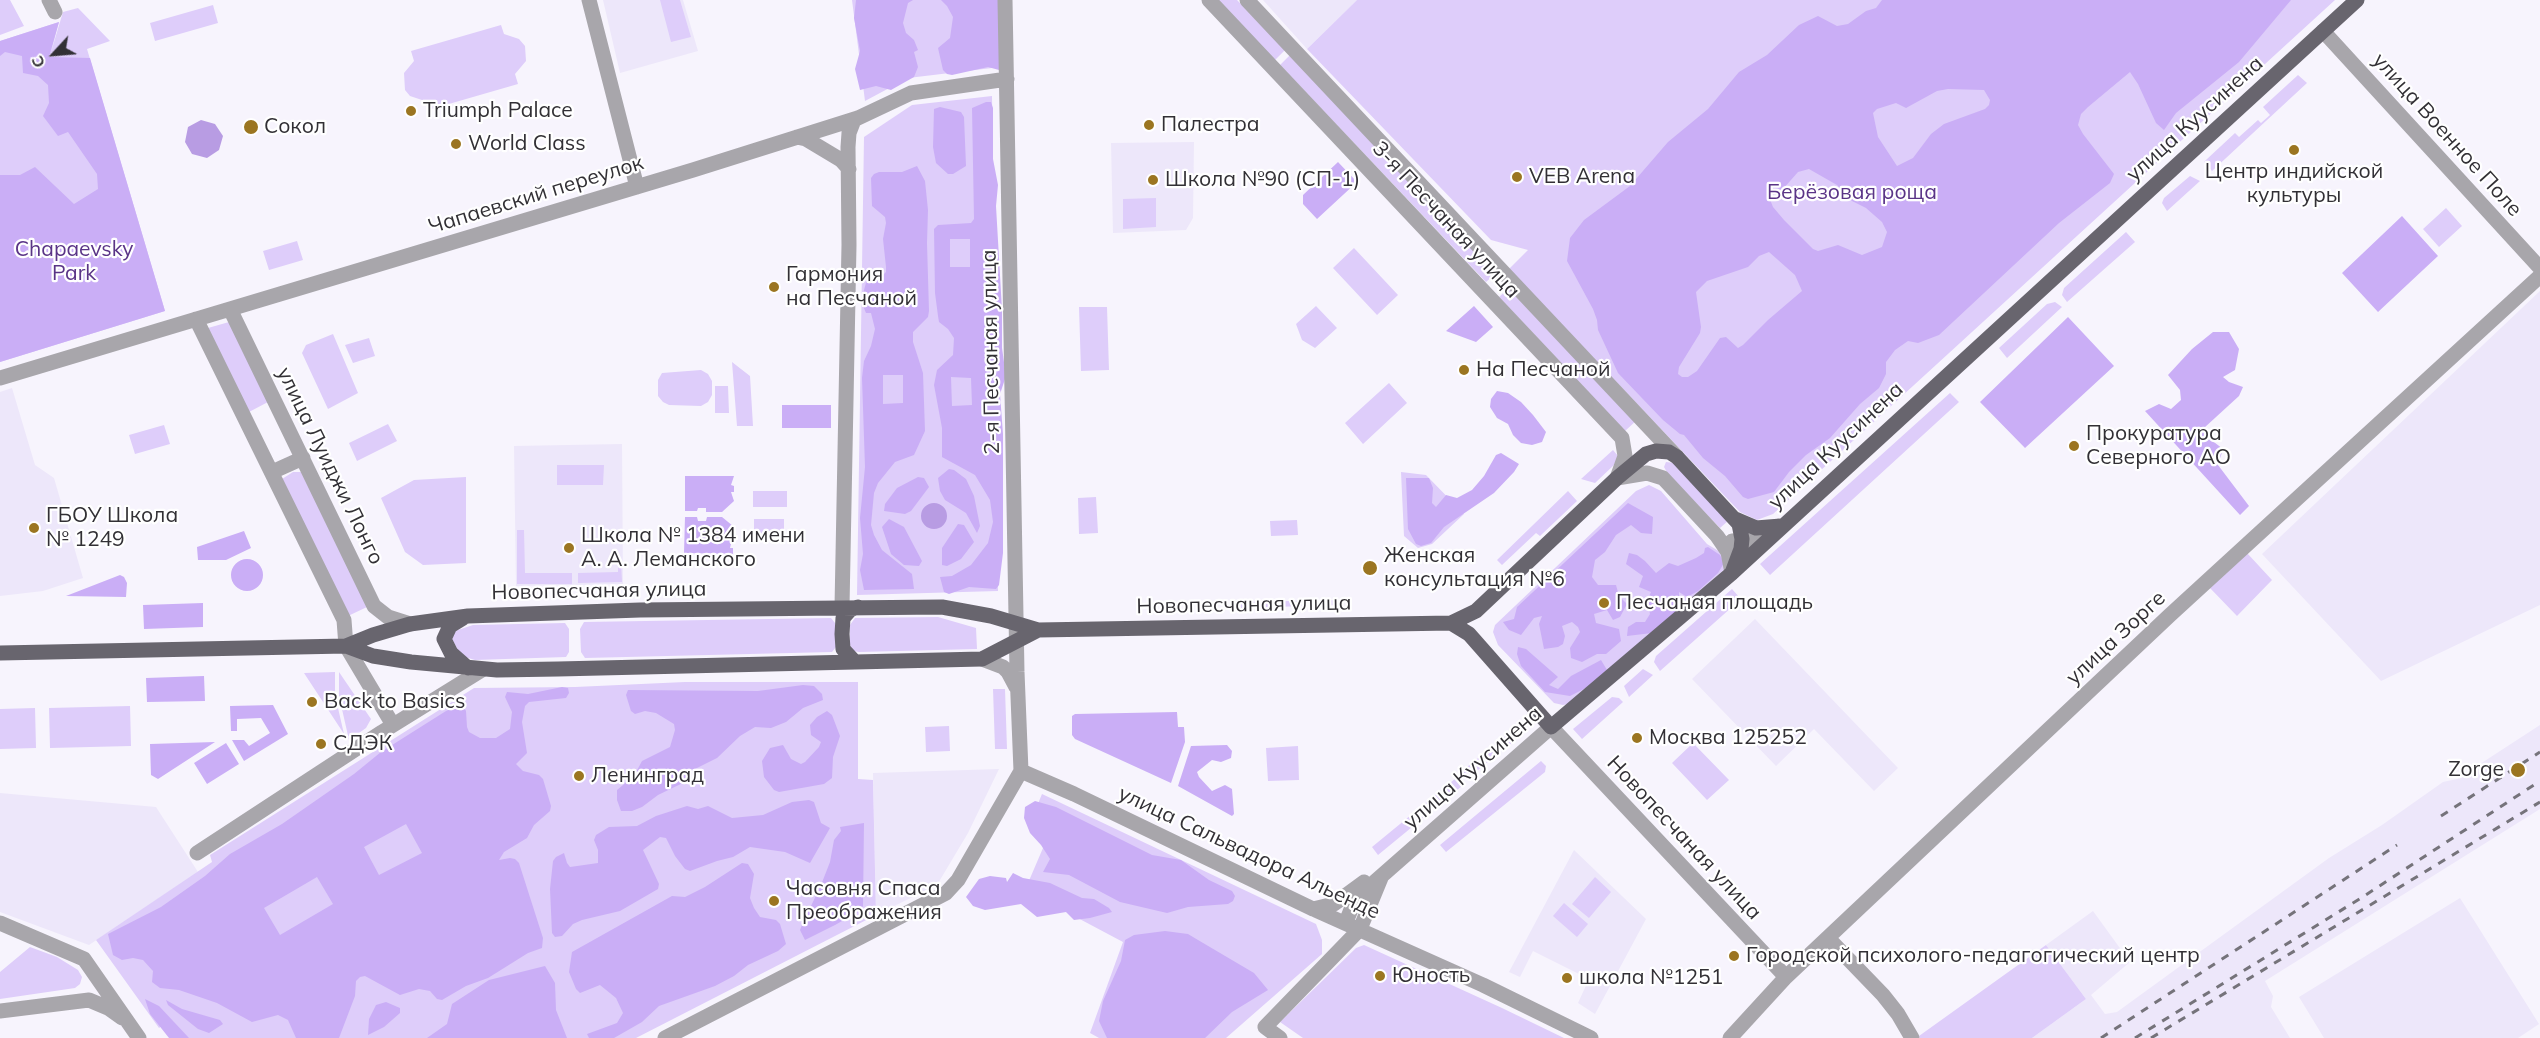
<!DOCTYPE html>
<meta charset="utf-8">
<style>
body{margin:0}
#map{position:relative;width:2540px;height:1038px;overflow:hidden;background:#f7f4fd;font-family:Mulish,sans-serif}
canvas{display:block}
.north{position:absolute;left:24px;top:24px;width:60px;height:60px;-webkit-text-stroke:4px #fff;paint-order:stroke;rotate:244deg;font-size:16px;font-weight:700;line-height:24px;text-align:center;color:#323035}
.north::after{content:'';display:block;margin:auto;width:21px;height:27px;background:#323035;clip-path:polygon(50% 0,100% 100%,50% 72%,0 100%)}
</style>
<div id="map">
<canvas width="2540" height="1038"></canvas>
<div class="north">С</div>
</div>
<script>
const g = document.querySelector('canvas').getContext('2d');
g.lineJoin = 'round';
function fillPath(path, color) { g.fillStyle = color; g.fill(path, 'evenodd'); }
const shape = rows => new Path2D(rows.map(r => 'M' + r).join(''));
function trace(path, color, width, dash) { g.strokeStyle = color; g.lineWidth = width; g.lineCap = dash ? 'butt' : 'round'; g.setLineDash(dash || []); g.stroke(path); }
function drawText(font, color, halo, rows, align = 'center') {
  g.font = font + ' Mulish,sans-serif'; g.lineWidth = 4.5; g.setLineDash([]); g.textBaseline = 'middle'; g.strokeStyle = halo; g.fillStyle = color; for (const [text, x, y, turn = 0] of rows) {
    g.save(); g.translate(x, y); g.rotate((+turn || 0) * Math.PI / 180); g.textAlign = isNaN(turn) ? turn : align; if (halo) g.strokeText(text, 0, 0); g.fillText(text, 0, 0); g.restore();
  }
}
const built = shape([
 [603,0,683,0,698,51,620,73],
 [1263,0,1357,0,1307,49],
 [1194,142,1193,218,1186,230,1113,233,1111,143],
 [2540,291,2540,605,2381,681,2262,554],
 [12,388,35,465,54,478,83,578,43,591,0,596,0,392],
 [622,444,623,584,516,586,514,446],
 [1755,619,1898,768,1874,791,1814,729,1776,766,1692,679],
 [2540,725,2540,809,2265,981,2273,996,2271,1007,2290,1038,2032,1038,2086,999,2046,945,2093,911,2130,962,2091,995,2105,1014,2117,1012,2329,858,2382,825,2443,782,2457,779],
 [999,769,968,833,937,885,876,915,873,773],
 [0,793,156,807,198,872,89,945,0,912],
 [1574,850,1646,919,1595,1014,1578,1003,1589,979,1533,951,1520,977,1509,972],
 [2460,898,2539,1024,2518,1038,2324,1038,2299,997]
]);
const green = shape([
 [0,0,10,0,24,26,0,35],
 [660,0,680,0,691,37,671,42],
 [852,0,995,0,992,68,908,78,865,101],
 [1218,0,1237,0,1285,50,1275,60],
 [1357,0,2335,0,1773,514,1757,520,1740,512,1509,269,1528,250,1491,240,1307,49],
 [213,5,218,23,155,41,150,23],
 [78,8,110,41,87,49,165,311,0,362,0,41,59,22,51,52,63,12],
 [501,25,504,34,519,39,525,46,526,61,515,74,518,84,428,110,425,101,410,96,405,90,404,73,414,61,411,51],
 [1290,55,1496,273,1486,282,1280,65],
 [2298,75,2307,83,2212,171,2204,162,2207,159,2235,133,2239,137,2258,120,2261,123,2270,115,2263,107],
 [992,96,998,591,857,595,864,137,912,105],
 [2190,176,2200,181,2167,211,2162,203,2164,198],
 [1156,198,1156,227,1123,229,1123,199],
 [2446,208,2462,226,2439,247,2423,229],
 [2126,232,2135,242,2067,302,2062,295,2064,288],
 [297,241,303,260,269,270,263,251],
 [1354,248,1398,295,1377,315,1333,268],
 [1510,287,1637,420,1625,431,1499,297],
 [2055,302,2062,307,2007,358,1999,348,2047,304],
 [1316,306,1337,328,1315,348,1302,340,1296,324],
 [1079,307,1107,307,1109,370,1081,371],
 [229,322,268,402,249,412,208,328],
 [333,334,358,393,328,409,302,353,306,345],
 [369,338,375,356,353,363,345,345],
 [732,362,750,376,753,426,737,426],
 [701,370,708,374,712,381,712,395,708,402,701,406,669,405,663,402,658,396,658,380,662,373],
 [1389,383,1407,403,1363,444,1345,423],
 [715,386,728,386,729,413,715,413],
 [1950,393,1959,402,1770,575,1760,564],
 [388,424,397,441,357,461,349,443],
 [164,425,170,444,135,454,129,435],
 [1613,450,1618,456,1614,465,1595,483,1581,479],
 [1666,462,1675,463,1729,520,1720,528,1668,474,1664,467],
 [557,465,604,465,603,485,557,485],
 [293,472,303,472,367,607,348,616,282,479],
 [1401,472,1426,475,1464,514,1432,544,1418,548,1404,536],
 [466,477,466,563,423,565,405,552,381,498,414,480],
 [1649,485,1661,491,1707,544,1722,553,1727,567,1573,703,1563,705,1554,703,1498,645,1493,632,1495,625,1636,491],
 [753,491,787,491,787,507,753,507],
 [1568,491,1577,501,1540,536,1536,533,1502,565,1497,560],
 [1096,497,1098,533,1079,534,1078,498],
 [754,519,784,519,784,536,773,536,773,542,760,542,760,536,754,535],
 [1297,520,1298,535,1271,536,1270,521],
 [517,530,524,530,525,573,572,573,572,584,517,584],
 [2247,553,2272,580,2237,616,2209,587],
 [618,560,621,560,622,582,578,583,578,573,618,572],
 [1732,589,1741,599,1660,671,1654,662,1656,656],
 [1339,600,1339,605,1241,608,1241,602],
 [938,617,976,628,977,649,859,652,853,651,850,645,850,625,855,618],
 [831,618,835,623,836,647,832,652,585,658,581,652,580,629,584,622],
 [565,623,569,629,569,652,566,657,475,660,465,657,459,652,452,639,453,633,458,630,473,625],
 [1643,669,1653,675,1629,697,1624,686],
 [335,672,335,695,344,734,304,673],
 [339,672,371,719,366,728,349,740,339,696],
 [685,682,858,682,858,779,873,780,876,915,636,1038,176,1038,165,1024,159,1028,96,940,212,862,210,855,474,688,575,687],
 [993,689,1005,689,1007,749,995,749],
 [1612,697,1619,698,1623,702,1582,739,1573,729],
 [130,706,131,746,50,748,49,708],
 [35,708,36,748,0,749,0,709],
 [949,726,950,751,926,752,925,727],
 [1513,730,1519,737,1468,778,1462,771],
 [1693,743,1729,780,1707,800,1672,763],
 [1298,746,1299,780,1268,781,1266,748],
 [1541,761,1546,766,1545,772,1446,852,1440,845],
 [1456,778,1462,786,1378,855,1372,847],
 [1042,794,1316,924,1322,940,1322,954,1226,1038,1099,1038,1090,1033,1123,942,1025,890,1046,841,1030,823],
 [1595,877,1611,892,1589,918,1572,904],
 [1564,903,1588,924,1577,937,1553,916],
 [1364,945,1502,1008,1564,1038,1303,1038,1280,1022,1356,948],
 [2046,945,2086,999,2032,1038,1920,1038,1919,1036],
 [30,947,57,957,78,970,82,977,80,984,75,988,0,999,0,972]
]);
const forest = shape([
 [856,0,913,0,908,3,903,23,906,33,914,40,918,50,914,52,918,67,914,77,891,90,876,86,860,90,855,69,860,51,854,18],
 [941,0,1005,0,999,70,988,67,952,75,947,74,943,70,938,48,950,38,953,17,947,6],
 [1882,0,2291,0,2239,62,2176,113,2164,130,2156,123,2138,84,2130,72,2088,107,2081,114,2078,125,2083,134,2114,174,2110,183,2059,223,1939,335,1918,343,1908,341,1895,350,1886,362,1886,374,1879,388,1860,404,1830,438,1806,455,1789,472,1774,492,1748,499,1743,497,1725,476,1703,458,1684,435,1680,434,1663,420,1618,373,1598,330,1597,320,1593,309,1567,261,1570,238,1584,220,1630,186,1668,142,1708,109,1739,72,1767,55,1799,25,1818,16,1837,26,1848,24,1866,11,1876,8],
 [1948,89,1984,90,1990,100,1989,105,1985,109,1944,124,1931,134,1913,158,1897,166,1878,137,1873,113,1877,109,1896,103,1906,108,1937,91],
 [1809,169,1837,185,1852,201,1866,208,1882,222,1887,232,1882,247,1862,255,1838,245,1818,251,1813,249,1784,220,1773,207,1769,197,1783,189,1798,172],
 [1769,252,1795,275,1802,291,1768,320,1743,345,1738,348,1726,337,1720,338,1697,371,1688,377,1682,377,1678,374,1679,367,1700,333,1701,327,1696,292,1707,281,1748,267,1759,256],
 [59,22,49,57,90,58,165,311,0,362,0,175,20,175,35,167,74,204,98,189,97,174,68,132,58,136,43,116,49,103,48,85,38,76,23,73,22,56,5,52,0,56,0,41],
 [986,102,991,102,993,108,993,159,998,185,996,206,1002,310,1002,348,1006,376,1000,394,1003,434,1003,553,999,585,996,589,969,587,949,594,944,592,940,577,952,576,971,565,988,543,993,522,990,500,975,475,942,457,942,428,934,385,937,370,953,355,954,338,948,329,939,322,938,316,935,293,934,229,938,225,971,223,974,219,972,108],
 [950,239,970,239,970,267,950,267],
 [951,377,971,378,972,405,952,406],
 [940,107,961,112,964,117,966,166,953,174,948,174,936,163,933,147,934,109],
 [1338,162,1357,182,1317,219,1303,204,1303,195],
 [917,166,925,181,928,210,927,243,929,311,928,317,913,332,913,342,923,373,925,431,914,455,895,462,878,483,874,493,871,525,874,535,882,550,912,574,914,589,864,590,860,570,863,554,860,518,865,467,862,378,864,361,871,346,875,329,871,313,866,313,861,301,867,279,872,276,882,276,886,272,886,267,883,239,886,223,885,217,872,206,871,178,874,174,879,172,902,172],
 [903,375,903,403,883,404,883,375],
 [2402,216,2438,256,2378,312,2342,273],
 [1474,306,1493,327,1476,342,1446,331],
 [2068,317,2114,366,2025,448,1980,402],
 [2213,332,2229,332,2239,349,2235,370,2223,377,2229,382,2243,387,2239,396,2204,428,2210,439,2223,449,2218,465,2249,506,2240,515,2145,411,2159,404,2171,409,2181,400,2180,390,2168,375,2192,349],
 [1497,391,1508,393,1521,402,1533,415,1546,432,1542,442,1532,445,1521,443,1513,435,1508,424,1497,418,1490,407,1491,399],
 [782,405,831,405,831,428,782,428],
 [1501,453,1519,464,1514,472,1494,493,1444,527,1431,543,1421,546,1416,544,1408,529,1406,478,1429,478,1433,488,1432,503,1436,507,1446,495,1457,498,1472,490,1484,476,1496,455],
 [949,469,954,470,966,479,974,496,980,526,977,533,966,513,945,500,940,491,938,478],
 [685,476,734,476,731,485,734,486,734,492,731,492,734,501,722,512,706,512,706,508,698,508,697,511,685,511],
 [918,477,924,478,929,487,911,511,905,514,884,511,885,504,897,488],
 [1628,503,1653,517,1652,534,1641,533,1631,525,1616,535,1605,552,1595,560,1592,577,1598,585,1616,585,1619,596,1627,604,1620,617,1613,620,1607,610,1594,614,1596,623,1619,629,1621,641,1606,654,1597,654,1582,662,1571,658,1570,648,1580,632,1578,627,1572,622,1562,626,1565,636,1563,644,1558,647,1544,649,1539,624,1542,616,1534,618,1521,635,1509,630,1503,622,1514,619,1517,607],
 [685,517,697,517,698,521,706,521,707,517,722,517,733,526,733,530,730,530,730,536,733,536,730,548,733,548,733,554,684,553],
 [889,519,904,527,922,561,919,566,904,565,891,554,882,527],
 [958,524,964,525,974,542,961,559,947,566,942,565,942,548],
 [244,531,251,548,226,560,198,560,197,547],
 [1708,547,1720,555,1724,563,1718,573,1698,591,1687,597,1679,592,1679,610,1652,633,1627,636,1628,627,1636,622,1645,622,1650,614,1647,601,1651,592,1639,587,1643,576,1626,564,1629,553,1637,555,1645,561,1656,573,1669,563,1678,566,1696,558,1704,553,1705,548],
 '231 575a16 16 0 1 1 32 0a16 16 0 1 1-32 0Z',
 [120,575,124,577,127,583,126,597,66,596],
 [203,603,203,627,144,629,143,605],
 [1518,647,1526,649,1558,677,1549,685,1558,689,1571,676,1601,660,1607,670,1590,686,1570,696,1545,692,1521,666,1517,654],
 [204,676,205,701,147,702,146,678],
 [803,685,814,686,822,694,823,700,803,708,786,722,771,728,755,727,740,736,717,758,691,771,687,781,658,795,642,807,632,811,621,811,617,800,617,790,634,776,642,761,670,747,675,730,674,724,656,713,645,711,635,714,631,711,626,695,628,690,758,691],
 [562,687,568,688,569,693,566,698,529,702,525,706,522,722,527,753,516,764,523,771,539,775,543,779,551,806,550,811,534,825,527,838,504,852,499,860,510,858,515,859,519,863,543,938,542,948,528,953,488,978,466,986,442,1000,437,999,430,991,419,989,400,995,365,976,360,977,356,981,355,996,339,1038,296,1038,288,1020,278,1015,252,1022,217,1003,179,990,160,988,152,982,153,971,143,960,133,958,122,960,113,955,108,934,161,907,205,876,230,854,282,824,354,774,381,752,446,711,457,706,463,706,466,711,467,727,469,732,480,738,496,738,510,729,512,712,505,697,507,692,528,694],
 [406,824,422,853,379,875,364,847],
 [317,877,333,904,280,935,264,908],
 [273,705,288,734,244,761,232,740,244,740,249,746,270,733,261,718,237,719,237,731,231,731,230,706],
 [827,711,832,715,840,736,833,757,832,778,824,784,779,792,774,790,764,777,762,761,770,748,783,745,791,759,801,764,805,762,819,747,821,742,811,735,810,725,817,717],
 [1177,712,1178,727,1184,727,1185,742,1171,783,1075,739,1072,735,1072,716,1075,714],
 [215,742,158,779,151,775,150,744],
 [226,743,239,764,207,784,194,763],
 [1227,745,1232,751,1231,758,1221,762,1212,760,1197,772,1199,777,1212,791,1225,785,1232,789,1234,814,1232,816,1178,786,1191,746],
 [809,800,814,802,821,823,830,828,810,863,785,852,750,847,733,857,717,861,690,871,685,869,675,856,666,838,660,837,643,850,659,884,658,889,620,911,582,920,573,924,562,936,555,937,552,933,550,889,553,861,556,857,564,853,567,863,570,867,598,863,598,850,594,840,596,835,609,827,637,826,656,816,687,806,698,809,708,806,732,818,763,815,792,802],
 [1035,801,1056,807,1152,855,1181,860,1209,880,1232,891,1235,896,1233,901,1228,904,1188,907,1167,913,1120,902,1069,875,1043,872,1050,859,1041,845,1030,833,1024,818,1025,807],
 [864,823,863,906,860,911,835,925,805,940,800,930,802,925,821,885,830,862,834,840,841,831,840,827],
 [742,863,748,864,754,874,750,898,754,908,760,917,776,920,780,924,786,944,778,951,748,965,734,976,715,986,659,1006,642,1022,614,1038,589,1038,587,1034,617,1023,623,1013,616,998,600,985,580,993,576,989,569,972,572,952,672,896,685,897,705,887],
 [1013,873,1023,878,1050,883,1082,898,1094,899,1109,908,1112,912,1090,918,1074,920,1066,912,1037,917,1021,904,985,910,973,906,966,897,979,879,990,876,1006,878,1007,882],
 [1165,931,1188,934,1198,940,1254,973,1268,990,1232,1012,1205,1038,1107,1038,1099,1021,1103,1001,1121,961,1125,940,1134,935],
 [545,966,555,983,556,1010,567,1038,427,1038,447,1024,452,1004,489,980],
 [145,999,159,1006,189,1038,169,1038,150,1014],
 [166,1000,182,1009,220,1020,223,1024,209,1033,198,1029,168,1005],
 [386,1002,400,1008,400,1013,384,1027,368,1035,369,1019,376,1005]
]);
const water = shape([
 [201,120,215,124,223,136,219,150,207,158,192,154,185,142,188,127],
 '921 516a13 13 0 1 1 26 0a13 13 0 1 1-26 0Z'
]);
const minor = shape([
 [49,0,55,12],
 [589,0,637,187],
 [1005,0,1017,672,1021,771],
 [1209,0,1622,438,1625,456,1617,478],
 [1247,0,1677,457],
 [2323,31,2540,268],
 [797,137,806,139,841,160,849,169],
 [230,309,374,606,388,617,410,624],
 [196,319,344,620,346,646,393,725],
 [0,378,693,170,858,118,911,93,1007,79],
 [272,472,303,458],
 [1617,478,1647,473,1663,478,1717,536,1728,552,1732,573],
 [1732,541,1750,540,1779,526],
 [842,607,849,245,848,147,849,133,854,120],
 [982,659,1003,667,1008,672,1016,687],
 [1021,771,1074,794,1313,909,1483,985,1591,1038],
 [197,853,382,732,482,670],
 [1313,909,1334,904,1364,882],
 [1346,922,1354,902,1361,894,1551,727,1786,977],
 [0,923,84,959,139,1038],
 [1828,938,1883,995,1898,1014,1912,1038],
 [0,1011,89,1000,108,1008,122,1018],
 [665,1038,946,893,958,880,1021,771],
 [1280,1038,1265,1027,1360,929,1381,878],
 [1730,1038,1786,977,2170,615,2540,276]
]);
const major = shape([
 [1735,519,1756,528,1781,526],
 [463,618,450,626,444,639,451,653,468,668],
 [1451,623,1469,634,1551,727,1732,573,2357,0],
 [346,646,373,635,410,624,468,616,640,610,942,607,991,616,1038,630,1451,623,1476,611,1617,478,1646,454,1656,451,1669,452,1677,457,1739,524,1742,539,1741,549,1732,573],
 [0,653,346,646,373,656,411,662,497,670,558,669,982,659,1038,630],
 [854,661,843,649,842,634,843,618,850,610,858,607]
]);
const rail = shape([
 [2441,816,2540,752],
 [2101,1038,2397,845],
 [2135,1038,2361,898,2540,781],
 [2151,1038,2540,802]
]);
const markers = [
 [411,111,6,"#9b7521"],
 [1149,125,6,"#9b7521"],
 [251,127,8,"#9b7521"],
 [456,144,6,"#9b7521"],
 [2294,150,6,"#9b7521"],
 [1517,177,6,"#9b7521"],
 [1153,180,6,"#9b7521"],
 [774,287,6,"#9b7521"],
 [1464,370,6,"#9b7521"],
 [2074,446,6,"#9b7521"],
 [34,528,6,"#9b7521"],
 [569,548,6,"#9b7521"],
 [1370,568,8,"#9b7521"],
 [1604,603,6,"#9b7521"],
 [312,702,6,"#9b7521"],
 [1637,738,6,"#9b7521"],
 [321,744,6,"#9b7521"],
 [2518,770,8,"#9b7521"],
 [579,776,6,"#9b7521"],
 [774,901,6,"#9b7521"],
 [1734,956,6,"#9b7521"],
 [1380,976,6,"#9b7521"],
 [1567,978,6,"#9b7521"]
];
const poiNames = [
 ["Triumph Palace",423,111],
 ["Палестра",1161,125],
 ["Сокол",264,127],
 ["World Class",468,144],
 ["Центр индийской",2294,172,"center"],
 ["культуры",2294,196,"center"],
 ["VEB Arena",1529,177],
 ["Школа №90 (СП-1)",1165,180],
 ["Гармония",786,275],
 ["на Песчаной",786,299],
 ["На Песчаной",1476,370],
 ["Прокуратура",2086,434],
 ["Северного АО",2086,458],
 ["ГБОУ Школа",46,516],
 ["№ 1249",46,540],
 ["Школа № 1384 имени",581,536],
 ["А. А. Леманского",581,560],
 ["Женская",1384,556],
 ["консультация №6",1384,580],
 ["Песчаная площадь",1616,603],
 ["Back to Basics",324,702],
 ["Москва 125252",1649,738],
 ["СДЭК",333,744],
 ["Zorge",2504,770,"right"],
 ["Ленинград",591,776],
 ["Часовня Спаса",786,889],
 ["Преображения",786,913],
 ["Городской психолого-педагогический центр",1746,956],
 ["Юность",1392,976],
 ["школа №1251",1579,978]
];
const streetNames = [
 ["улица Куусинена",2195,119,-42],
 ["улица Военное Поле",2447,135,48],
 ["Чапаевский переулок",536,195,-17],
 ["3-я Песчаная улица",1446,220,47],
 ["2-я Песчаная улица",991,352,-91],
 ["улица Куусинена",1836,446,-43],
 ["улица Луиджи Лонго",330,466,64],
 ["Новопесчаная улица",599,591,-1],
 ["Новопесчаная улица",1244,605,-1],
 ["улица Зорге",2116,638,-43],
 ["улица Куусинена",1473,768,-41],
 ["Новопесчаная улица",1684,838,47],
 ["улица Сальвадора Альенде",1249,853,25]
];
const parkNames = [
 ["Берёзовая роща",1852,193],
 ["Chapaevsky",74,250],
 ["Park",74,274]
];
fillPath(built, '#ede7fa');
fillPath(green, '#decdfa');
fillPath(forest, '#caaef6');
fillPath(water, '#b89ce3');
trace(minor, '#a8a6ab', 15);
trace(major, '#68656e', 15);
trace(rail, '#75737a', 3, [8, 8]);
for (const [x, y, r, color] of markers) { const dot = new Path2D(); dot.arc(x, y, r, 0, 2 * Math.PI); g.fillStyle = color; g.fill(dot); trace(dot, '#fff', 2); }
drawText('21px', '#323035', '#fff', poiNames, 'left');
drawText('21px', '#323035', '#fff', streetNames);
drawText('21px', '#5a3487', '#fff', parkNames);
</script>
